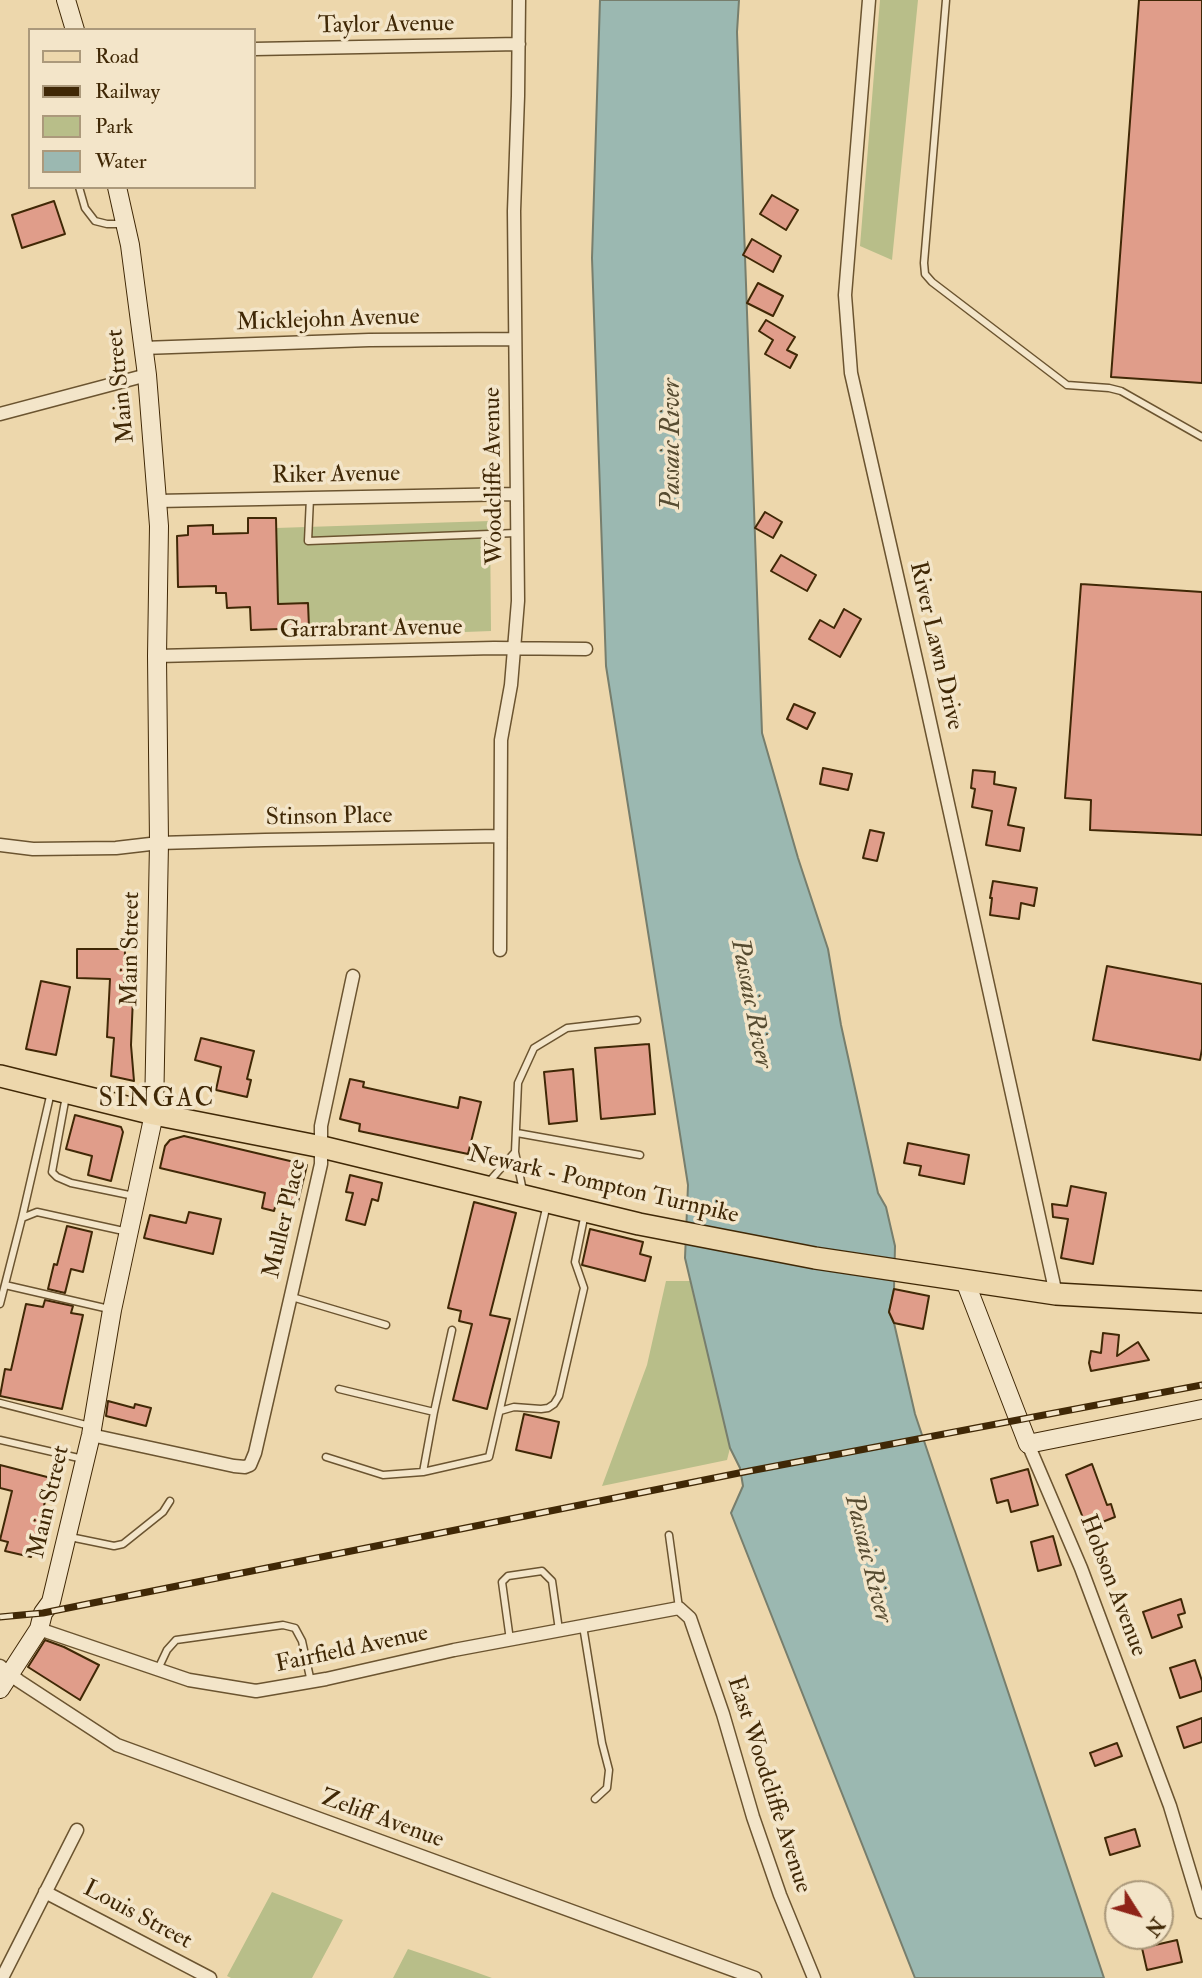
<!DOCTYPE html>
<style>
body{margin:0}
#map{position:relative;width:1202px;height:1978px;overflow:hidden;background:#edd7ac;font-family:"IM FELL Double Pica",serif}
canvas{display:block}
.legend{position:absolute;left:28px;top:28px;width:228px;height:161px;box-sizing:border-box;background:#f3e5c9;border:2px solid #ab997b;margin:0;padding:9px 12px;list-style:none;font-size:21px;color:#402806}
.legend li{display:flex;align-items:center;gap:14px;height:35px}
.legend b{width:35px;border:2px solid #ab997b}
.north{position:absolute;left:1104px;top:1880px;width:70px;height:70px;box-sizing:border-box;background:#f3e5c9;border:2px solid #ab997b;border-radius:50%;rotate:127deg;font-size:19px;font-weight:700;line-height:28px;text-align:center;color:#402806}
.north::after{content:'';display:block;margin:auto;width:24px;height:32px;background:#8f2418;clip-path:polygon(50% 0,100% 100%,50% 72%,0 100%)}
</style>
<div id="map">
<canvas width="1202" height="1978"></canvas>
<ul class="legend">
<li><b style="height:9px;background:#edd7ac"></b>Road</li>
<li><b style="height:9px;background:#402806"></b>Railway</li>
<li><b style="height:19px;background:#b8be89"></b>Park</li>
<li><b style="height:19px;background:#9bb8b1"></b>Water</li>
</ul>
<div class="north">N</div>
</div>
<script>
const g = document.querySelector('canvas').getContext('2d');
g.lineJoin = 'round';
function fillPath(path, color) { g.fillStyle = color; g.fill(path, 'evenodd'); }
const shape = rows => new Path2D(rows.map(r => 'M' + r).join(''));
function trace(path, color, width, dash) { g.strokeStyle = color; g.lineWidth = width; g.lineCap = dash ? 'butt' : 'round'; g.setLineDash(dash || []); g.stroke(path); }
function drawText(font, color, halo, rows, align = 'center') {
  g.font = font + ' "IM FELL Double Pica",serif'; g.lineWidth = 7; g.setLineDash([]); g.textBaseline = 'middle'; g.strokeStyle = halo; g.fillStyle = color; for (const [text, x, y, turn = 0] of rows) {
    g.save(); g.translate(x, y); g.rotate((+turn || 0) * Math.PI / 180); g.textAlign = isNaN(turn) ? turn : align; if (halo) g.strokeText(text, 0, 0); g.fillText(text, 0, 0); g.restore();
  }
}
const green = shape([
 [880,0,918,0,892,260,860,246],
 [490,521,491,631,308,638,308,604,278,604,276,528],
 [666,1281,690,1281,730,1448,727,1460,602,1486,647,1365],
 [272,1892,343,1920,312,1978,231,1978,227,1976],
 [408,1949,467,1969,492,1978,393,1978]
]);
const water = shape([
 [600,0,739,0,737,32,762,733,798,858,828,949,841,1025,878,1193,886,1207,895,1246,894,1289,889,1312,894,1323,915,1414,1104,1978,915,1978,731,1513,743,1486,740,1468,730,1448,685,1258,688,1185,606,666,592,258,600,0]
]);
const building = shape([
 [1139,0,1202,0,1202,383,1111,377,1139,0],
 [772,195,798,210,786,230,760,214,772,195],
 [54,201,65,234,22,248,12,215,54,201],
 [752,239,781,256,773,272,743,255,752,239],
 [758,283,783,296,773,316,747,303,758,283],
 [766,320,795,337,787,350,797,355,790,368,765,354,773,340,759,331,766,320],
 [765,512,782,522,773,538,755,528,765,512],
 [248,518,276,518,278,604,308,603,309,628,251,630,250,607,227,608,226,593,216,593,216,586,178,587,177,536,188,535,188,526,213,525,213,534,248,533,248,518],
 [781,555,816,575,807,591,771,571,781,555],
 [1081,584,1202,592,1202,835,1090,830,1091,800,1065,798,1081,584],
 [844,609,861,619,840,657,809,639,820,620,834,628,844,609],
 [794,704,815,713,807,729,787,719,794,704],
 [823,768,852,774,848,790,820,784,823,768],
 [973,770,995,772,994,784,1016,788,1008,825,1024,828,1020,851,986,845,992,811,972,807,975,789,971,788,973,770],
 [870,830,884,833,877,861,863,858,870,830],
 [993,881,1037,888,1034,906,1021,903,1019,919,990,915,992,898,990,898,993,881],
 [77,949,125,949,124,996,133,997,131,1045,134,1081,111,1076,114,1038,107,1037,110,979,77,978,77,949],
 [1107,966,1202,984,1202,1049,1200,1060,1093,1040,1107,966],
 [41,981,70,987,56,1055,26,1049,41,981],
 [201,1038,254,1051,247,1079,251,1080,247,1097,216,1090,221,1067,195,1060,201,1038],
 [649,1044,655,1114,601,1119,595,1048,649,1044],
 [573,1069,577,1121,549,1124,544,1072,573,1069],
 [350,1079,364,1082,363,1087,458,1108,460,1097,481,1102,468,1154,359,1131,360,1124,340,1119,350,1079],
 [75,1115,121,1127,123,1132,111,1181,88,1175,92,1156,66,1149,75,1115],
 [184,1136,307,1165,298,1202,278,1196,274,1211,262,1208,265,1193,160,1168,165,1146,170,1140,184,1136],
 [908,1143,969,1155,964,1184,919,1175,921,1166,904,1163,908,1143],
 [350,1175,382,1183,378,1201,372,1199,365,1225,346,1220,353,1193,346,1192,350,1175],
 [1071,1186,1106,1193,1093,1264,1061,1258,1068,1219,1053,1217,1052,1204,1067,1206,1071,1186],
 [474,1202,516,1213,490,1315,510,1319,487,1409,453,1400,472,1324,459,1321,461,1311,448,1308,474,1202],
 [189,1212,221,1219,213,1254,144,1238,150,1215,186,1223,189,1212],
 [67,1226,92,1232,83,1272,71,1269,65,1293,48,1289,54,1264,57,1265,67,1226],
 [590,1229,643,1242,640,1254,651,1257,645,1281,582,1265,590,1229],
 [894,1289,929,1296,923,1329,894,1323,889,1312,894,1289],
 [45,1300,73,1306,71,1313,83,1315,62,1409,0,1396,5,1369,11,1370,26,1304,43,1307,45,1300],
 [1103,1333,1119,1335,1117,1356,1138,1342,1149,1360,1091,1371,1089,1363,1091,1351,1101,1353,1103,1333],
 [108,1401,134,1408,135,1404,151,1408,146,1426,106,1416,108,1401],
 [524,1414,559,1422,551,1458,516,1450,524,1414],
 [1092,1464,1107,1505,1111,1504,1115,1517,1087,1528,1066,1475,1092,1464],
 [0,1465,51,1478,31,1557,5,1551,8,1542,0,1540,12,1491,0,1488,0,1465],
 [1028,1469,1038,1505,1011,1512,1008,1500,997,1503,991,1479,1028,1469],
 [1053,1536,1061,1565,1038,1571,1031,1542,1053,1536],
 [1181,1599,1185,1613,1178,1615,1182,1627,1152,1638,1143,1612,1181,1599],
 [45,1640,64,1647,99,1665,80,1700,28,1667,45,1640],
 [1195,1660,1202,1681,1202,1691,1180,1698,1170,1668,1195,1660],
 [1202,1718,1202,1742,1184,1748,1177,1727,1202,1718],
 [1117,1743,1122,1756,1095,1766,1090,1753,1117,1743],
 [1135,1829,1140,1846,1110,1855,1105,1838,1135,1829],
 [1177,1940,1182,1962,1147,1970,1142,1948,1177,1940]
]);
const lane = shape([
 [946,0,924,263,925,274,932,282,1067,385,1109,388,1121,391,1202,437],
 [79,187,85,208,95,221,107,224,125,224],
 [310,498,308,541,516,533],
 [66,1096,52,1172,57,1177,71,1183,134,1196],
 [517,1133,640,1155],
 [515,1152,518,1083,534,1048,567,1028,637,1020],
 [488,1183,515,1152,523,1191],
 [22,1218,51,1092],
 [5,1285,109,1309],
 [292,1297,386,1325],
 [0,1304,22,1218,37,1212,128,1232],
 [339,1389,434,1412,423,1472,489,1457,547,1204],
 [0,1403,90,1426],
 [500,1411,514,1407,541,1409,548,1408,554,1404,559,1396,584,1288,575,1262,585,1213],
 [434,1412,452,1330],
 [0,1440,83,1459],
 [326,1457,383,1475,423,1472],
 [669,1535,679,1608],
 [70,1537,114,1546,123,1544,163,1512,170,1501],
 [583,1626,602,1743,609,1770,607,1788,595,1799],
 [510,1640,502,1582,508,1576,542,1571,552,1581,559,1630],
 [158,1669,167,1650,176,1640,283,1625,295,1628,302,1641,311,1682]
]);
const street = shape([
 [869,0,845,295,851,373,921,681,1056,1294],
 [254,49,519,44],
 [143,348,369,340,515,339],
 [0,414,147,375],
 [157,501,516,494],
 [157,656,494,648,586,649],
 [0,845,33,849,116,848,159,843,265,840,500,836],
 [500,950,501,740,511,685,518,601,514,211,518,96,519,0],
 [91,1435,234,1466,245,1467,250,1465,255,1453,321,1164,321,1126,353,976],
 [1028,1444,1081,1568,1170,1806,1202,1912],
 [39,1629,189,1680,256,1691,326,1679,454,1650,679,1608,690,1618,723,1714,753,1817,780,1895,814,1978],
 [0,1666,19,1681,117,1745,755,1978],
 [45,1892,210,1978],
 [2,1978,77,1830]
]);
const secondary = shape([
 [66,0,75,30],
 [965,1281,1028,1444,1202,1409],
 [0,1689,39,1629,43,1613,51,1602,91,1435,112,1310,154,1114,159,843,157,656,159,526,147,375,130,245,117,187]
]);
const primary = shape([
 [0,1076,154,1114,322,1147,639,1224,815,1258,1056,1294,1202,1302]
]);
const rail = shape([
 [0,1617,43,1613,739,1473,1202,1385]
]);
const streetNames = [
 ["Taylor Avenue",386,26,-1],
 ["Micklejohn Avenue",328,321,-2],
 ["Main Street",122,386,-96],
 ["Riker Avenue",336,476,-1],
 ["Woodcliffe Avenue",495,476,-91],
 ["Garrabrant Avenue",371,630,-1],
 ["River Lawn Drive",935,646,77],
 ["Stinson Place",329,818,-1],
 ["Main Street",132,949,-89],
 ["Newark - Pompton Turnpike",603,1186,13],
 ["Muller Place",286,1219,-77],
 ["Main Street",50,1502,-77],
 ["Hobson Avenue",1112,1586,69],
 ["Fairfield Avenue",352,1650,-12],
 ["East Woodcliffe Avenue",768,1785,72],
 ["Zeliff Avenue",382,1820,20],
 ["Louis Street",137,1916,28]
];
const waterNames = [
 ["Passaic River",673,444,-90],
 ["Passaic River",750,1004,79],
 ["Passaic River",867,1559,76]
];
const neighbourhoodNames = [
 ["SINGAC",157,1100]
];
fillPath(green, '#b8be89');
fillPath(water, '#9bb8b1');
trace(water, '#777e6d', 2);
fillPath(building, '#e09d8a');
trace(building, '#402806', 2);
trace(lane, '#6b5430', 9);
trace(street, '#6b5430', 15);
trace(secondary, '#402806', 20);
trace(primary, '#402806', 24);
trace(lane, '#f3e5c9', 6);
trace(street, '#f3e5c9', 12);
trace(secondary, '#f3e5c9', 18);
trace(primary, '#edd7ac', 21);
trace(rail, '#402806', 7);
trace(rail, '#f3e5c9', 4.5, [13]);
drawText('24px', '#402806', '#f3e5c9', streetNames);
drawText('italic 26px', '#574c31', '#f3e5c9', waterNames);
g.letterSpacing = '2px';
drawText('26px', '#402806', '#f3e5c9', neighbourhoodNames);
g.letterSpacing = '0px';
</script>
